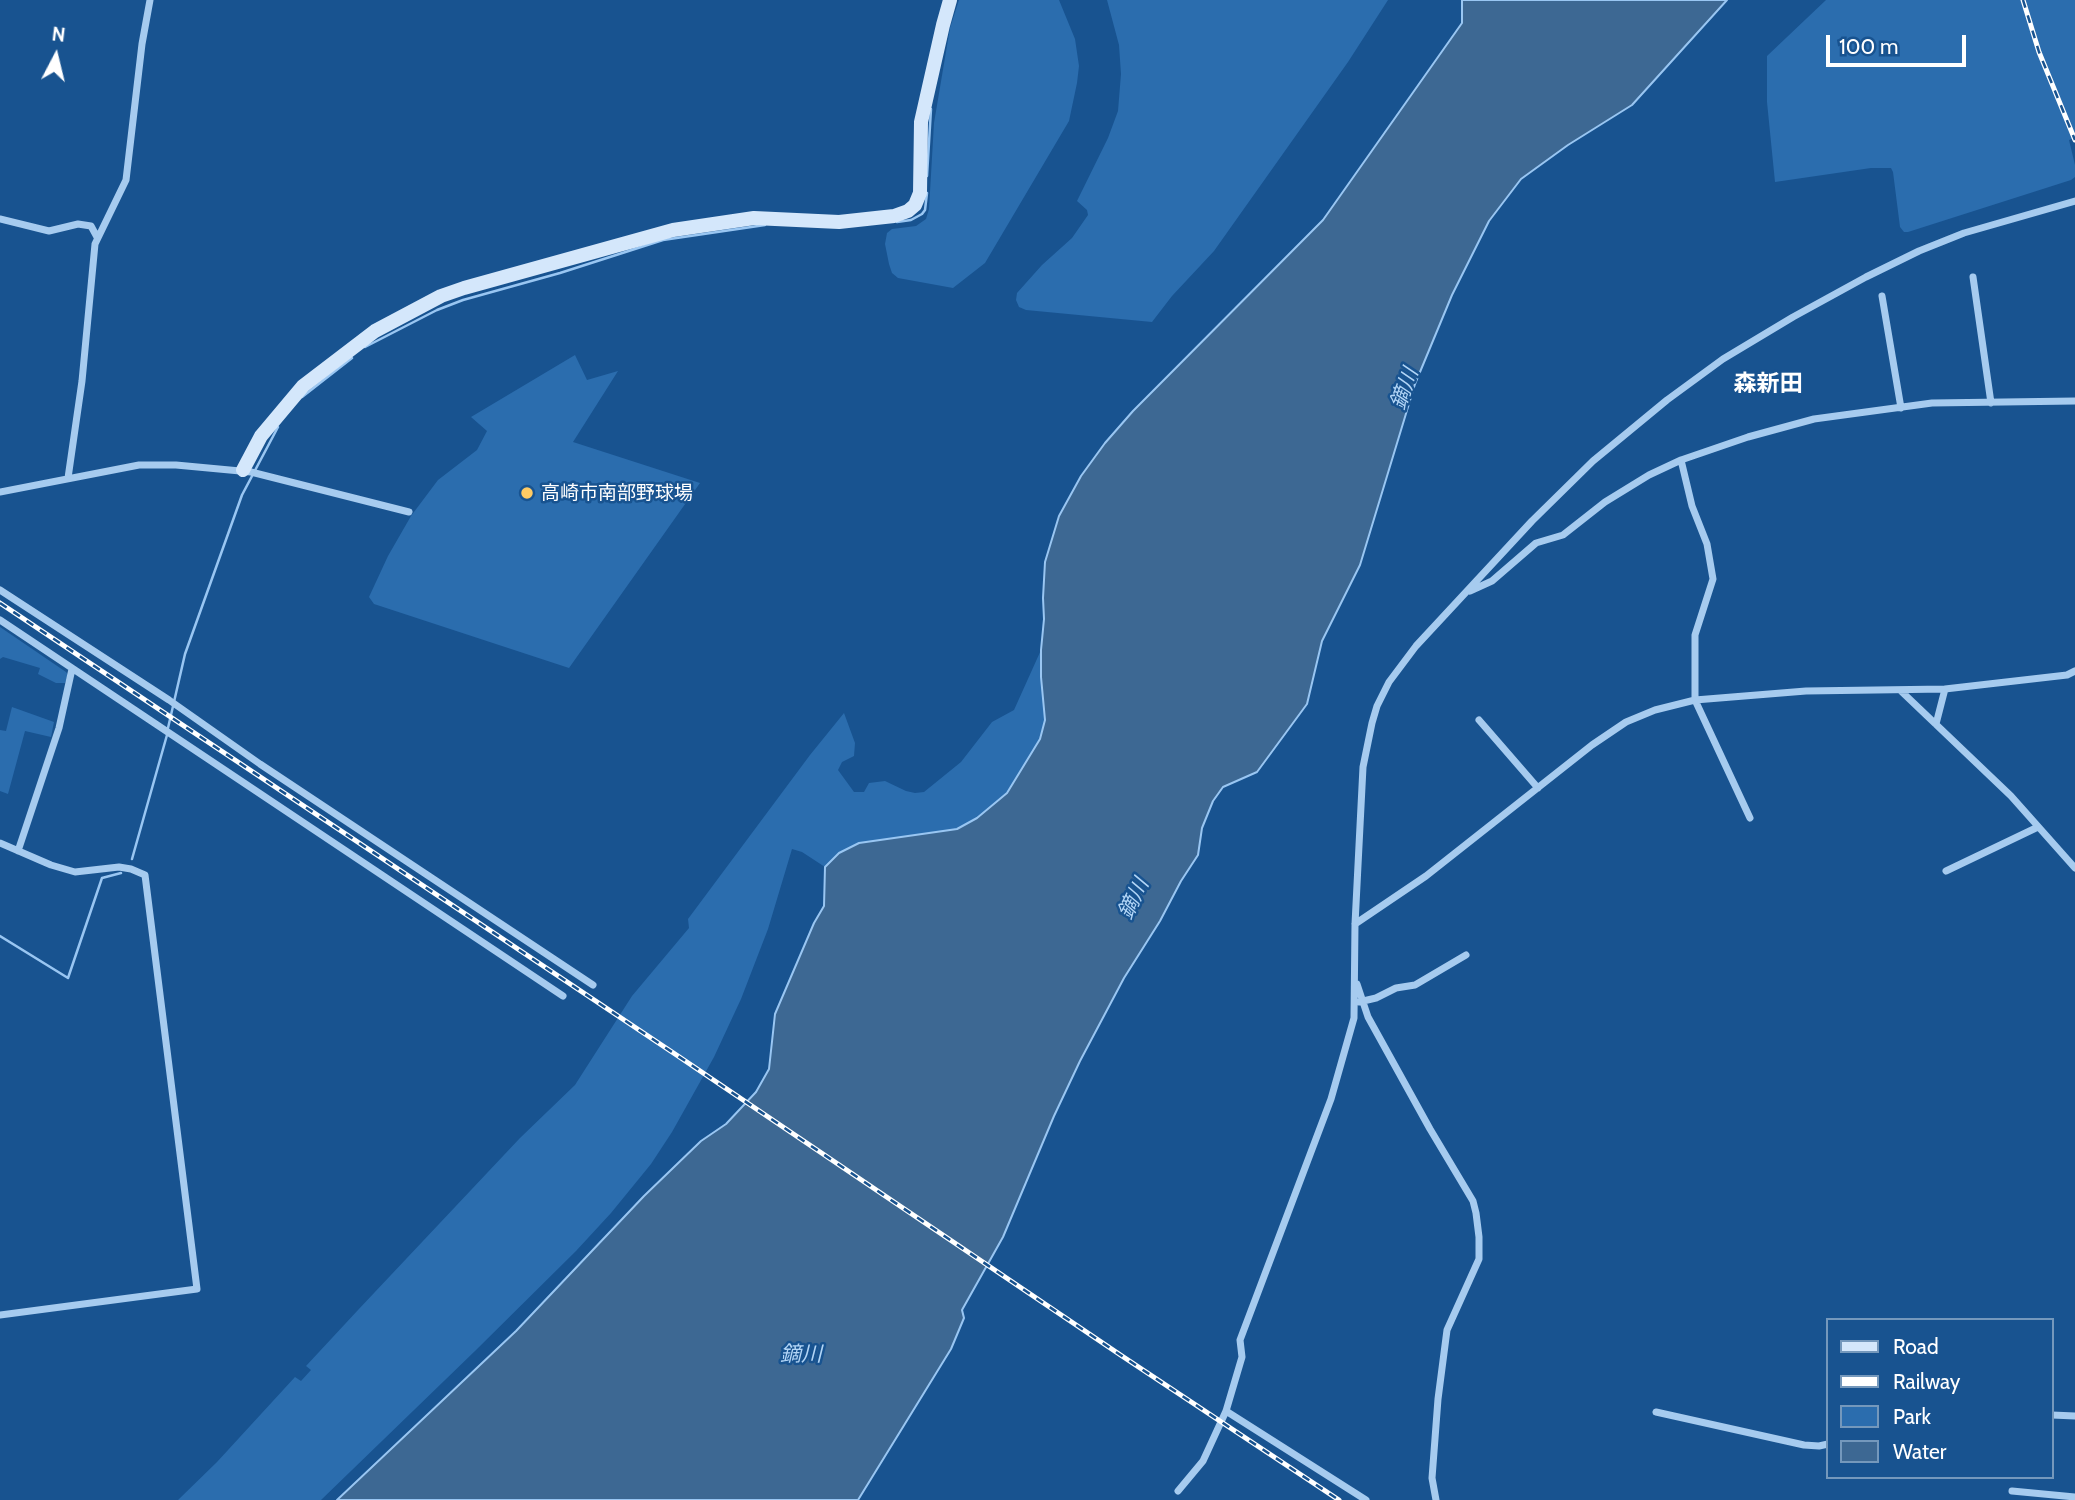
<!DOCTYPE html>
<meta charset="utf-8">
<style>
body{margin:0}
#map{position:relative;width:2075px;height:1500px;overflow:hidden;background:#185390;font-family:Cabin,sans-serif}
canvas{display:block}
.legend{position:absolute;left:1826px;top:1318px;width:228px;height:161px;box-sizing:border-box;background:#185390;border:2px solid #7498bc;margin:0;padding:9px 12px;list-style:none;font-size:21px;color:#fff}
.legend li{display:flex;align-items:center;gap:14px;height:35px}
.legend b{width:35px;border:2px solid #7498bc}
.north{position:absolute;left:21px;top:21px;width:70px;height:70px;-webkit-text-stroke:5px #185390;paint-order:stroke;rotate:7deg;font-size:19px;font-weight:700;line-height:28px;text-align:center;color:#fff}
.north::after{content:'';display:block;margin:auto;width:24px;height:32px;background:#fff;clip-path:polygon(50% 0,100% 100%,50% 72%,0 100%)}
.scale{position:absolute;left:1826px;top:35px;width:140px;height:32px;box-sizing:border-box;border:4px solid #fff;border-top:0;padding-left:9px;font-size:21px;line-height:24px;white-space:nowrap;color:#fff;-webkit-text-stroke:5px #185390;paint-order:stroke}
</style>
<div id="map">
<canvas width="2075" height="1500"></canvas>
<ul class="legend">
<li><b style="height:9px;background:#d4e7fb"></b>Road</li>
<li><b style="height:9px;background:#fff"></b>Railway</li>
<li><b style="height:19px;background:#2b6dae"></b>Park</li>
<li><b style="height:19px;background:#3d6893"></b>Water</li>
</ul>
<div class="north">N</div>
<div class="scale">100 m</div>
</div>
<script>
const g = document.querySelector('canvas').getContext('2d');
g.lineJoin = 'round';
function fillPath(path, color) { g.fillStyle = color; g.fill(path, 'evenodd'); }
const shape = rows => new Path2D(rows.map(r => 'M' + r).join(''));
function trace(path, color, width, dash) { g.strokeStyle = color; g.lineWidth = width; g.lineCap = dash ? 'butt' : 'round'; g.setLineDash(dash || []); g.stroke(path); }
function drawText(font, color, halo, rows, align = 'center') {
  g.font = font + ' Cabin,"Noto Sans JP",sans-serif'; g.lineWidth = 5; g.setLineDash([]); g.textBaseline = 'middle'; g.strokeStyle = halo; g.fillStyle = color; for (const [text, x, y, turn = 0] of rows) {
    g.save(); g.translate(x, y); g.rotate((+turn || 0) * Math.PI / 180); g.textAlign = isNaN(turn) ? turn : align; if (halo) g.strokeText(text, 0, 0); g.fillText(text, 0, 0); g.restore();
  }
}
const green = shape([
 [959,0,1059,0,1075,39,1079,66,1077,83,1069,121,985,263,953,288,898,278,892,273,889,264,885,244,887,233,892,229,916,226,926,219,929,209,934,123,950,28],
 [1107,0,1388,0,1348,62,1214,251,1172,296,1152,322,1026,310,1019,307,1016,300,1017,293,1042,265,1072,238,1088,215,1087,210,1077,201,1108,138,1118,111,1121,74,1119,45],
 [1826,0,2075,0,2075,138,2069,140,2075,165,2075,177,2071,180,1908,232,1904,232,1900,227,1893,172,1891,168,1871,168,1775,182,1767,102,1767,56],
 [575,355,587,380,618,371,573,442,700,483,569,668,374,604,369,597,388,556,411,516,438,480,477,450,487,431,471,417],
 [0,627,66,672,68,675,65,683,56,683,38,674,40,668,3,657,0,659],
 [1041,650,1041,677,1045,720,1040,739,1007,793,977,818,957,829,859,843,839,853,825,867,802,852,792,849,768,929,741,999,714,1057,672,1132,651,1164,611,1213,576,1251,475,1351,321,1500,178,1500,217,1462,295,1377,301,1381,311,1370,306,1366,358,1310,520,1138,575,1085,632,996,689,928,688,919,810,755,844,713,855,743,854,756,842,762,838,770,854,792,864,792,869,783,885,781,906,791,915,793,924,792,961,762,992,722,1014,710],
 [12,707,54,722,51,737,25,731,8,794,0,791,0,730,6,731]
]);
const water = shape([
 [1462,0,1727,0,1632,105,1568,145,1521,179,1489,221,1452,295,1415,384,1360,565,1322,641,1307,704,1257,772,1223,787,1213,801,1202,828,1198,855,1181,881,1160,921,1124,978,1080,1061,1054,1116,1003,1237,962,1310,964,1318,951,1349,858,1500,337,1500,516,1331,644,1196,701,1141,726,1124,756,1092,769,1069,775,1014,814,923,824,906,825,867,839,853,859,843,957,829,977,818,1007,793,1040,739,1045,720,1041,677,1041,650,1044,619,1043,598,1045,562,1059,516,1081,476,1105,443,1133,411,1323,220,1462,23,1462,0]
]);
const stream = shape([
 [927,176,931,109],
 [897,222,911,220,922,214,925,210,927,193],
 [365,347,437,310,463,300,560,273,663,240,765,225],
 [302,397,352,358],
 [168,728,185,654,242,495,278,427],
 [132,859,167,735],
 [0,936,68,978,102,878,121,873]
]);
const street = shape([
 [0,219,49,231,78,224,91,226,97,237],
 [1973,277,1991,403],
 [1882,296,1901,408],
 [1681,460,1692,506,1707,544,1713,579,1695,635,1695,700,1750,818],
 [68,478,82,381,95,244,126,180,142,44,150,0],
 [0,492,139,465,176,465,251,472,409,512],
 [0,590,169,700,260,764,593,985],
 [1470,591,1492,581,1536,543,1563,535,1605,502,1649,475,1681,460,1748,437,1814,419,1932,403,2075,401],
 [0,620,563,996],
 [1901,691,2011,796,2075,868],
 [1479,720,1538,788],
 [1936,724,1945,689],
 [0,843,51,865,75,872,119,867,131,869,145,875,197,1289,0,1315],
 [18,851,59,728,72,669],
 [1946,871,2038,827],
 [1355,924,1426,876,1592,745,1626,722,1655,710,1695,700,1806,691,1945,689,2067,675,2075,671],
 [1357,984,1368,1017,1430,1129,1473,1201,1476,1213,1479,1237,1479,1259,1447,1330,1438,1399,1432,1478,1436,1500],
 [1359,1002,1376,998,1396,988,1415,985,1466,955],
 [1226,1411,1366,1500],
 [1656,1412,1804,1445,1819,1446,1828,1444],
 [2052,1415,2075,1416],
 [1178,1491,1203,1461,1226,1411,1242,1357,1240,1340,1331,1099,1354,1018,1355,924,1363,767,1372,723,1377,706,1389,682,1416,646,1532,521,1593,461,1667,400,1723,359,1793,317,1866,277,1919,251,1964,233,2075,201],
 [2012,1491,2075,1497]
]);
const secondary = shape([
 [243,470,261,436,303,386,375,331,441,296,464,288,673,230,754,218,839,222,894,216,908,211,915,205,920,193,921,122,943,25,950,0]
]);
const rail = shape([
 [2023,0,2039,52,2075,140],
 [0,603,675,1054,1122,1356,1339,1500]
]);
const markers = [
 [527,493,7,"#ffcb64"]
];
const poiNames = [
 ["高崎市南部野球場",541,493]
];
const waterNames = [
 ["鏑川",1405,389,-70],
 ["鏑川",1134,899,-64],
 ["鏑川",801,1355]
];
const quarterNames = [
 ["森新田",1768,384]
];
fillPath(green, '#2b6dae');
fillPath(water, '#3d6893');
trace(water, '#99c6f2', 2);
trace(stream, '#99c6f2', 2.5);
trace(street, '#a6cbef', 7);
trace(secondary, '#d4e7fb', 14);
trace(rail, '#fff', 5);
trace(rail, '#185390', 2.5, [8]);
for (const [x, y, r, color] of markers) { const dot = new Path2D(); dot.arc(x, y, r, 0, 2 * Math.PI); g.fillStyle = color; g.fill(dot); trace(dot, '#185390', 2.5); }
drawText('19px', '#fff', '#185390', poiNames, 'left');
drawText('italic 21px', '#b2d5f6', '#185390', waterNames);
drawText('bold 23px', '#fff', '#185390', quarterNames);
</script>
